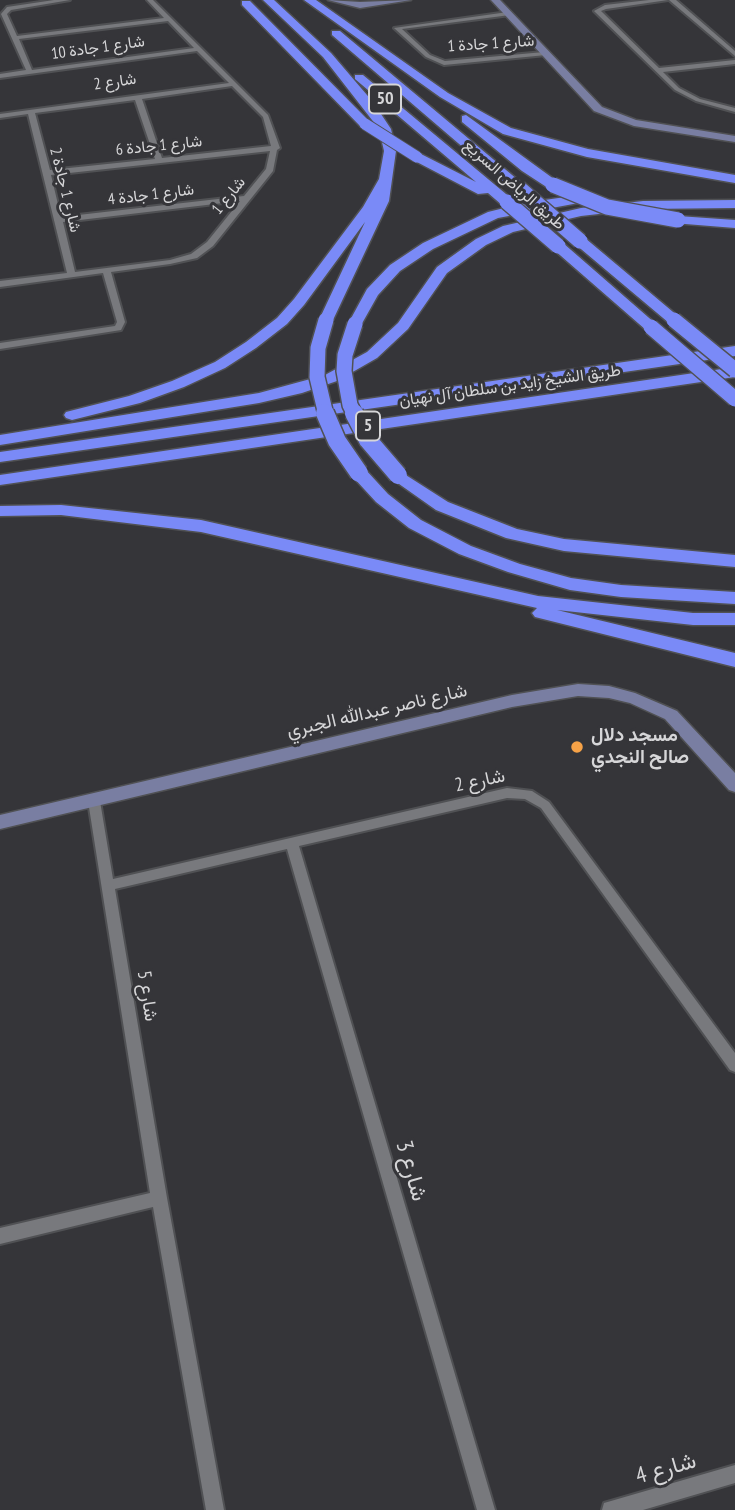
<!DOCTYPE html>
<meta charset="utf-8">
<style>
body{margin:0}
canvas{display:block;background:#353539}
</style>
<canvas width="735" height="1510"></canvas>
<script>
const g = document.querySelector('canvas').getContext('2d');
g.lineJoin = 'round';
const shape = rows => new Path2D(rows.map(r => 'M' + r).join(''));
function trace(path, color, width, dash) { g.strokeStyle = color; g.lineWidth = width; g.lineCap = dash ? 'butt' : 'round'; g.setLineDash(dash || []); g.stroke(path); }
function fillPath(path, color) { g.fillStyle = color; g.fill(path, 'evenodd'); }
function drawText(font, color, halo, rows, align = 'center') {
  g.font = font + ' "PT Sans Narrow",Vazirmatn,sans-serif'; g.lineWidth = 6; g.setLineDash([]); g.textBaseline = 'middle'; g.strokeStyle = halo; g.fillStyle = color; for (const [text, x, y, turn = 0] of rows) {
    g.save(); g.translate(x, y); g.rotate((+turn || 0) * Math.PI / 180); g.textAlign = isNaN(turn) ? turn : align; if (halo) g.strokeText(text, 0, 0); g.fillText(text, 0, 0); g.restore();
  }
}
const street = shape([
 [54,0,70,0,11,10,7,14,17,36,164,18,147,0,153,0,268,115,280,148,277,150,273,171,213,246,197,258,170,264,111,272,125,322,121,330,0,349,0,343,115,326,117,322,103,273,0,287,0,281,67,273,28,114,0,118,0,114,229,83,197,51,0,78,0,74,26,70,1,14,7,7,54,0],
 [168,21,194,48,32,70,19,39,168,21],
 [232,86,263,117,271,146,162,158,142,99,232,86],
 [135,100,155,159,50,170,35,113,135,100],
 [270,151,266,169,244,196,61,217,51,175,270,151],
 [240,201,207,242,191,254,170,260,75,272,63,222,240,201],
 [649,0,668,0,606,9,601,11,659,68,735,60,735,64,663,72,679,88,700,99,735,108,735,112,696,101,675,90,594,11,605,5,649,0],
 [669,0,676,0,735,51,735,56,669,0],
 [508,12,510,15,402,29,430,55,445,61,544,52,547,54,546,55,444,65,426,57,394,28,508,12],
 [507,788,532,791,549,802,735,1053,735,1072,730,1070,541,808,525,799,507,798,299,846,495,1510,477,1510,287,849,115,889,167,1198,224,1510,206,1510,153,1207,0,1244,0,1228,150,1193,88,801,90,798,94,796,98,798,100,801,113,879,507,788],
 [735,1465,735,1483,643,1510,602,1510,604,1503,611,1501,735,1465]
]);
const secondary = shape([
 [328,0,360,2,411,0,360,8,328,0],
 [491,0,500,0,602,107,636,120,735,136,735,142,634,126,594,111,491,0],
 [578,684,609,686,635,693,677,711,735,773,735,792,729,790,665,719,630,703,609,698,578,696,512,707,0,829,0,815,512,695,578,684]
]);
const highway = shape([
 [263,0,274,0,331,53,373,102,391,129,396,151,389,201,333,320,326,324,319,320,365,222,304,305,287,324,256,348,225,368,184,387,140,403,72,420,66,418,64,415,66,412,129,396,172,381,215,362,246,342,277,318,294,299,363,207,379,179,384,151,379,129,323,57,263,0],
 [304,0,316,0,448,93,511,128,588,149,735,175,735,183,587,157,503,134,440,97,304,0],
 [242,1,250,1,369,121,369,127,361,127,242,5,242,1],
 [332,31,340,31,524,185,524,191,514,191,332,35,332,31],
 [355,75,363,75,512,199,512,205,502,205,488,193,478,194,413,160,413,154,421,154,476,182,355,79,355,75],
 [466,115,558,182,558,188,548,188,522,171,462,122,462,116,466,115],
 [579,195,584,196,584,202,498,218,433,249,400,271,378,295,360,327,350,327,348,324,367,289,390,265,423,243,488,212,524,203,579,195],
 [735,200,735,208,643,209,581,216,513,232,486,245,447,273,408,329,377,358,337,381,302,393,259,403,0,445,0,435,259,393,325,375,367,352,398,323,437,267,476,239,503,226,581,208,643,201,735,200],
 [678,216,735,220,735,228,673,223,673,217,678,216],
 [580,237,585,238,679,317,681,320,679,323,669,323,575,244,573,241,580,237],
 [558,242,563,243,656,324,658,327,656,330,646,330,553,249,553,243,558,242],
 [735,346,735,356,0,462,0,452,735,346],
 [735,367,735,377,0,485,0,475,735,367],
 [359,468,365,469,388,494,421,520,471,546,520,564,571,578,621,585,735,592,735,604,621,597,570,590,508,572,459,554,409,528,376,502,353,477,350,473,359,468],
 [398,470,448,502,517,529,564,539,735,555,735,567,564,551,506,538,436,510,392,479,389,475,398,470],
 [61,505,201,520,538,596,693,613,735,613,735,625,693,625,557,610,735,653,735,667,535,617,532,613,537,608,201,532,61,515,0,516,0,506,61,505]
]);
const highwayBridgeFar2 = shape([
 [365,124,417,157]
]);
const highwayBridgeFar1 = shape([
 [553,185,607,207,678,220],
 [519,188,580,241],
 [507,202,558,246],
 [674,320,735,370],
 [355,324,345,355,344,371,350,405,355,415],
 [651,327,735,399],
 [326,415,317,377,318,348,326,320]
]);
const highwayBridge = shape([
 [325,413,337,441,359,473],
 [354,413,368,440,398,475]
]);
const markers = [
 [577,747,7,"#f6a247"]
];
const farStreetnames = [
 ["شارع 1 جادة 1",491,44,-4],
 ["شارع 1 جادة 10",98,48,-8],
 ["شارع 2",115,82,-8],
 ["شارع 1 جادة 6",159,146,-6],
 ["طريق الرياض السريع",514,185,41],
 ["شارع 1 جادة 2",65,190,76],
 ["شارع 1 جادة 4",151,195,-7],
 ["شارع 1",229,196,-51],
 ["طريق الشيخ زايد بن سلطان آل نهيان",510,386,-8]
];
const shields = [
 [385,99,32],
 [368,426,24]
];
const shieldNames = [
 ["50",385,99],
 ["5",368,426]
];
const streetNames = [
 ["شارع ناصر عبدالله الجبري",377,711,-13],
 ["شارع 2",480,781,-12],
 ["شارع 5",147,996,81]
];
const poiNames = [
 ["مسجد دلال",591,736],
 ["صالح النجدي",591,758]
];
const nearStreetnames = [
 ["شارع 3",411,1171,74],
 ["شارع 4",666,1469,-16]
];
trace(street, '#505154', 4);
trace(secondary, '#505154', 3);
trace(highway, '#505154', 3);
fillPath(street, '#78797d');
fillPath(secondary, '#797ea2');
fillPath(highway, '#7a8af7');
trace(highwayBridgeFar2, '#505154', 13, []);
trace(highwayBridgeFar1, '#505154', 18, []);
trace(highwayBridge, '#505154', 21, []);
trace(highwayBridgeFar2, '#7a8af7', 11);
trace(highwayBridgeFar1, '#7a8af7', 15);
trace(highwayBridge, '#7a8af7', 18);
for (const [x, y, r, color] of markers) { const dot = new Path2D(); dot.arc(x, y, r, 0, 2 * Math.PI); g.fillStyle = color; g.fill(dot); trace(dot, '#353539', 2.5); }
drawText('16px', '#d6d6d8', '#353539', farStreetnames);
for (const [x, y, w] of shields) { const box = new Path2D(); box.roundRect(x - w / 2, y - 14.5, w, 29, 5); g.fillStyle = '#353539'; g.fill(box); trace(box, '#d6d6d8', 2); }
drawText('bold 18px', '#d6d6d8', null, shieldNames);
drawText('19px', '#d6d6d8', '#353539', streetNames);
drawText('bold 19px', '#d6d6d8', '#353539', poiNames, 'left');
drawText('23px', '#d6d6d8', '#353539', nearStreetnames);
</script>
